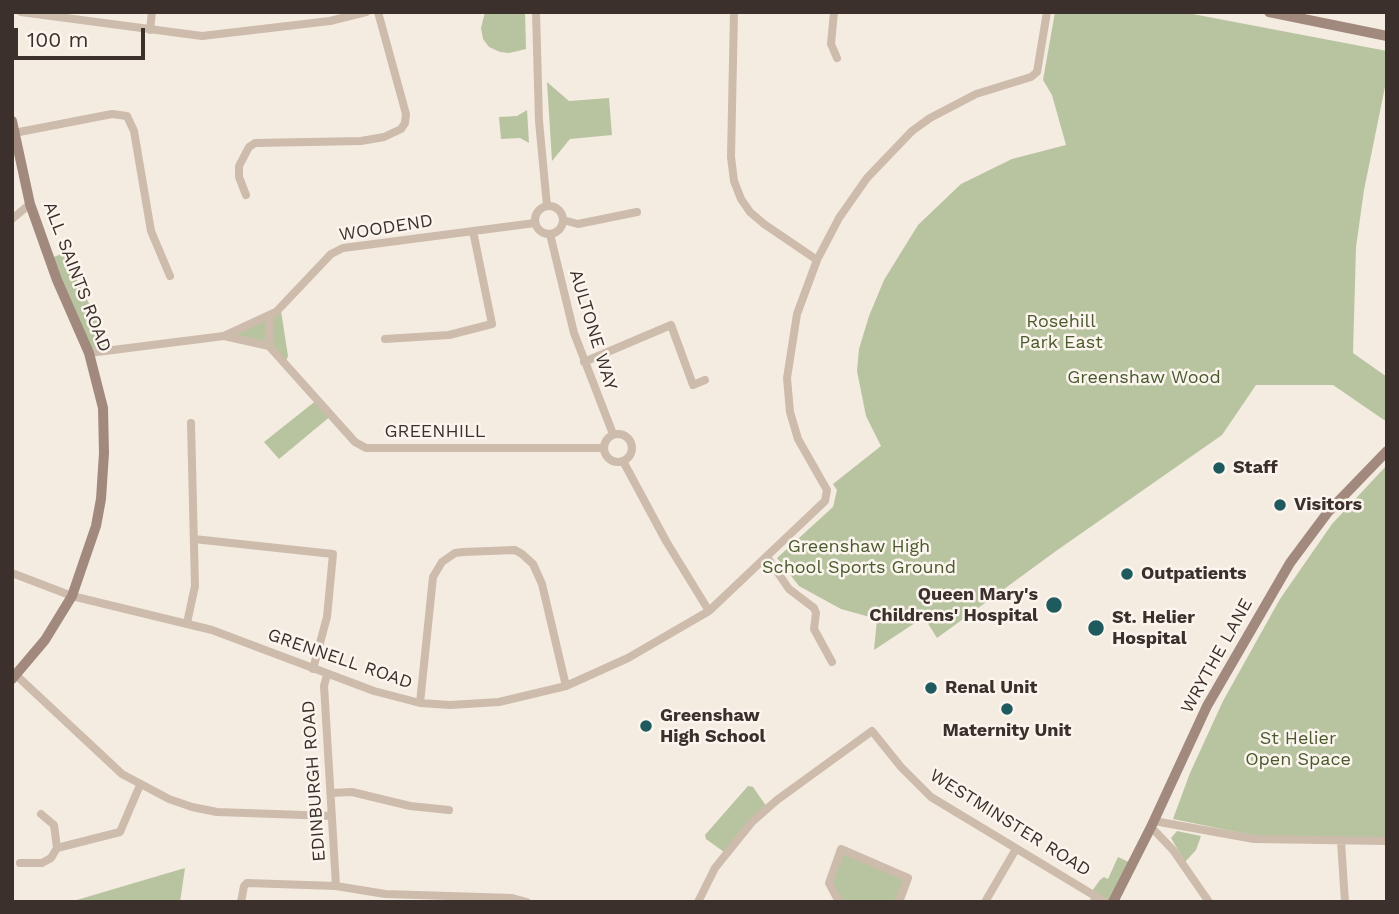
<!DOCTYPE html>
<style>
body{margin:0}
#map{position:relative;width:1399px;height:914px;overflow:hidden;background:#f4ebe1;font-family:"Work Sans",sans-serif}
canvas{display:block}
.frame{position:absolute;inset:0;border:14px solid #3b302b;pointer-events:none}
.scale{position:absolute;left:14px;top:28px;width:131px;height:32px;box-sizing:border-box;border:4px solid #3b302b;border-top:0;padding-left:9px;font-size:21px;line-height:24px;white-space:nowrap;color:#3b302b;-webkit-text-stroke:5px #fbf5ee;paint-order:stroke}
</style>
<div id="map">
<canvas width="1399" height="914"></canvas>
<div class="frame"></div>
<div class="scale">100 m</div>
</div>
<script>
const g = document.querySelector('canvas').getContext('2d');
g.lineJoin = 'round';
function fillPath(path, color) { g.fillStyle = color; g.fill(path, 'evenodd'); }
const shape = rows => new Path2D(rows.map(r => 'M' + r).join(''));
function trace(path, color, width, dash) { g.strokeStyle = color; g.lineWidth = width; g.lineCap = dash ? 'butt' : 'round'; g.setLineDash(dash || []); g.stroke(path); }
function drawText(font, color, halo, rows, align = 'center') {
  g.font = font + ' "Work Sans",sans-serif'; g.lineWidth = 5; g.setLineDash([]); g.textBaseline = 'middle'; g.strokeStyle = halo; g.fillStyle = color; for (const [text, x, y, turn = 0] of rows) {
    g.save(); g.translate(x, y); g.rotate((+turn || 0) * Math.PI / 180); g.textAlign = isNaN(turn) ? turn : align; if (halo) g.strokeText(text, 0, 0); g.fillText(text, 0, 0); g.restore();
  }
}
const green = shape([
 [485,12,525,12,526,49,509,53,500,52,489,47,483,39,481,28],
 [1055,12,1182,12,1387,51,1387,77,1364,190,1356,247,1353,353,1387,377,1387,422,1333,385,1256,385,1222,435,1056,551,937,638,924,617,874,650,877,619,841,609,799,586,777,558,833,507,837,490,833,484,881,446,866,416,857,371,859,349,869,316,884,280,918,225,961,184,1012,159,1066,145,1052,95,1043,80],
 [547,82,569,101,609,98,612,135,570,139,552,161],
 [527,110,529,143,520,138,501,139,499,117,517,116],
 [69,251,77,280,96,317,106,349,90,351,51,258],
 [281,311,288,356,286,361,271,344,230,335],
 [318,399,332,415,279,459,264,442],
 [1387,465,1387,838,1261,837,1173,819,1190,773,1223,701,1280,599,1332,524],
 [748,786,753,787,767,807,724,852,706,839,705,835],
 [1177,831,1201,836,1196,850,1185,862,1171,838],
 [841,849,908,878,899,902,839,902,829,883],
 [1118,857,1131,863,1111,902,1089,902,1094,893,1092,891,1100,880,1104,877,1108,879],
 [185,868,180,902,70,902]
]);
const street = shape([
 [21,12,202,36,330,21,366,12],
 [536,12,539,121,547,206],
 [734,12,731,157,734,181,741,199,750,212,764,224,817,260],
 [834,12,831,44,837,58],
 [150,30,152,12],
 [14,133,112,114,127,116,134,131,151,231,170,276],
 [246,195,239,177,239,166,249,147,255,143,361,141,384,137,401,129,405,123,406,114,378,12],
 '535 220a14 14 0 1 1 28 0a14 14 0 1 1-28 0Z',
 [12,219,30,204],
 [563,220,578,224,637,212],
 [550,234,574,333,613,434],
 [269,317,269,346],
 [224,336,269,346],
 [385,339,449,335,492,324,473,231],
 [269,346,355,442,366,448,604,448],
 [89,353,224,336,276,312,331,254,343,248,535,223],
 [584,362,671,325,693,385,705,380],
 '604 448a14 14 0 1 1 28 0a14 14 0 1 1-28 0Z',
 [623,461,666,541,709,611],
 [194,539,333,554,327,617,313,669],
 [767,557,789,589,814,608,816,613,814,629,832,662],
 [12,573,72,596,212,630,374,691,420,703,450,705,499,702,566,686,628,658,709,611,825,501,827,490,798,439,790,412,787,378,797,314,817,260,839,218,867,178,912,131,930,118,976,94,1031,77,1037,72,1047,12],
 [187,623,195,586,191,423],
 [16,675,122,774,169,799,192,807,217,812,332,816],
 [327,675,324,686,325,702,336,886],
 [420,703,433,577,442,562,455,553,463,552,515,550,522,554,533,564,542,584,566,686],
 [331,793,352,792,410,806,449,810],
 [41,814,54,825,57,848],
 [1154,821,1254,839,1387,841],
 [1151,827,1173,850,1209,902],
 [1341,842,1345,902],
 [20,863,42,863,51,858,57,848,120,832,140,785],
 [241,902,244,886,247,883,336,886,385,894,512,898,527,902],
 [698,902,715,868,752,822,777,800,872,731,901,767,931,797,1105,902],
 [839,902,829,883,841,849,908,878,899,902],
 [985,902,1016,849]
]);
const secondary = shape([
 [1269,12,1387,36],
 [12,121,30,204,57,280,89,353,103,408,104,453,101,499,96,526,72,596,45,640,12,679],
 [1113,902,1151,827,1207,706,1290,563,1328,512,1387,451]
]);
const markers = [
 [1219,468,7,"#1f5a5e"],
 [1280,505,7,"#1f5a5e"],
 [1127,574,7,"#1f5a5e"],
 [1054,605,9,"#1f5a5e"],
 [1096,628,9,"#1f5a5e"],
 [931,688,7,"#1f5a5e"],
 [1007,709,7,"#1f5a5e"],
 [646,726,7,"#1f5a5e"]
];
const streetNames = [
 ["WOODEND",386,228,-9],
 ["ALL SAINTS ROAD",77,277,69],
 ["AULTONE WAY",593,330,73],
 ["GREENHILL",435,432],
 ["WRYTHE LANE",1217,656,-61],
 ["GRENNELL ROAD",340,659,19],
 ["EDINBURGH ROAD",314,781,-94],
 ["WESTMINSTER ROAD",1010,823,32]
];
const parkNames = [
 ["Rosehill",1061,322],
 ["Park East",1061,343],
 ["Greenshaw Wood",1144,378],
 ["Greenshaw High",859,547],
 ["School Sports Ground",859,568],
 ["St Helier",1298,739],
 ["Open Space",1298,760]
];
const poiNames = [
 ["Staff",1233,468],
 ["Visitors",1294,505],
 ["Outpatients",1141,574],
 ["Queen Mary's",1038,595,"right"],
 ["Childrens' Hospital",1038,616,"right"],
 ["St. Helier",1112,618],
 ["Hospital",1112,639],
 ["Renal Unit",945,688],
 ["Greenshaw",660,716],
 ["High School",660,737],
 ["Maternity Unit",1007,731,"center"]
];
fillPath(green, '#b8c4a0');
trace(street, '#cdbbac', 8);
trace(secondary, '#a18a7d', 10);
for (const [x, y, r, color] of markers) { const dot = new Path2D(); dot.arc(x, y, r, 0, 2 * Math.PI); g.fillStyle = color; g.fill(dot); trace(dot, '#fbf5ee', 2.5); }
drawText('18px', '#3b302b', '#fbf5ee', streetNames);
drawText('18px', '#4a5a2e', '#fbf5ee', parkNames);
drawText('bold 18px', '#3b302b', '#fbf5ee', poiNames, 'left');
</script>
